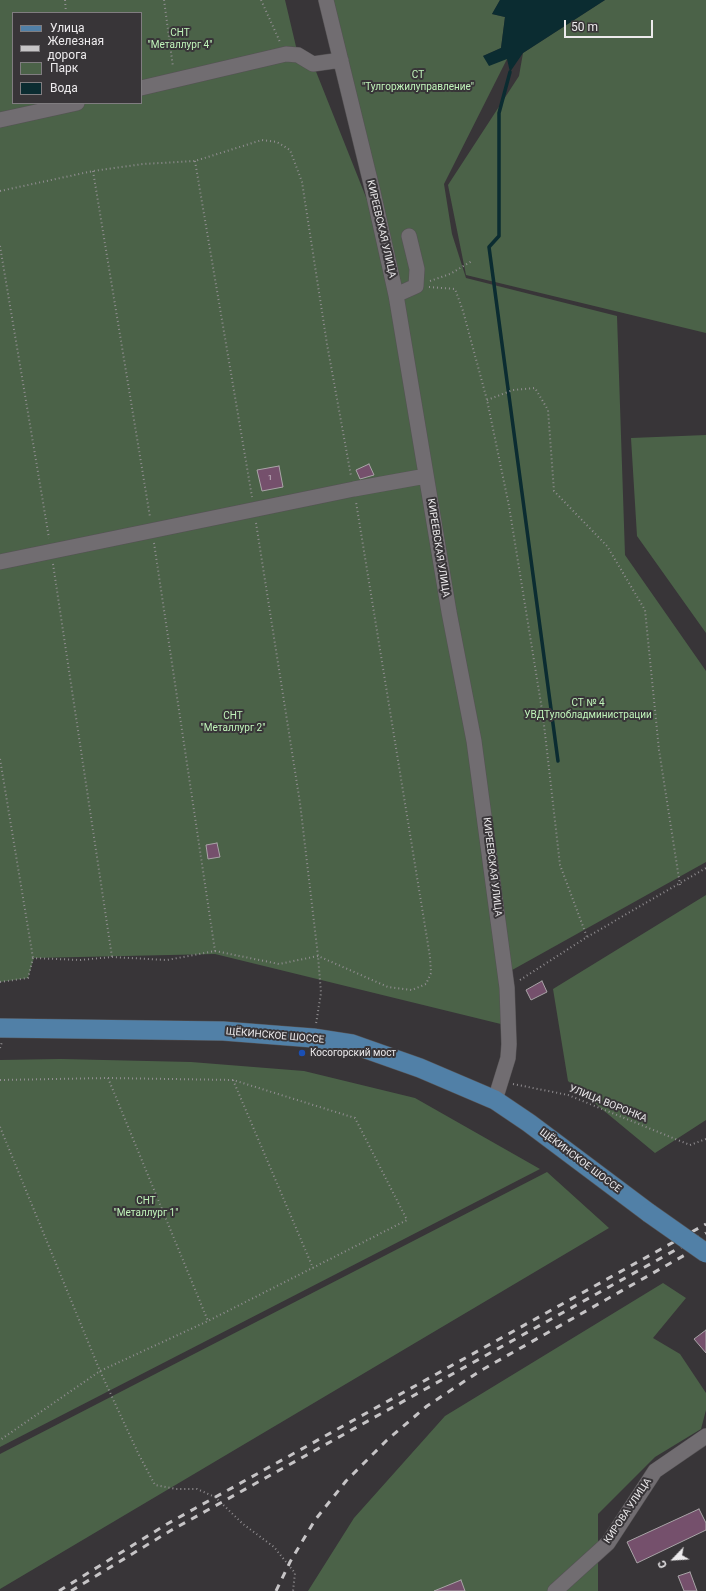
<!DOCTYPE html>
<meta charset="utf-8">
<style>
body{margin:0}
#map{position:relative;width:706px;height:1591px;overflow:hidden;background:#383538;font-family:Roboto,sans-serif}
canvas{display:block}
.legend{position:absolute;left:12px;top:12px;width:130px;height:92px;box-sizing:border-box;background:#383538;border:1px solid #807d80;margin:0;padding:5px 7px;list-style:none;font-size:12px;color:#eceaec}
.legend li{display:flex;align-items:center;gap:8px;height:20px}
.legend b{width:20px;border:1px solid #807d80}
.north{position:absolute;left:654px;top:1539px;width:40px;height:40px;-webkit-text-stroke:3px #383538;paint-order:stroke;rotate:245deg;font-size:11px;font-weight:700;line-height:16px;text-align:center;color:#eceaec}
.north::after{content:'';display:block;margin:auto;width:14px;height:18px;background:#eceaec;clip-path:polygon(50% 0,100% 100%,50% 72%,0 100%)}
.scale{position:absolute;left:564px;top:20px;width:89px;height:18px;box-sizing:border-box;border:2px solid #eceaec;border-top:0;padding-left:5px;font-size:12px;line-height:14px;white-space:nowrap;color:#eceaec;-webkit-text-stroke:3px #383538;paint-order:stroke}
</style>
<div id="map">
<canvas width="706" height="1591"></canvas>
<ul class="legend">
<li><b style="height:5px;background:#5180a7"></b>Улица</li>
<li><b style="height:5px;background:#c6c4c6"></b>Железная дорога</li>
<li><b style="height:11px;background:#4b6248"></b>Парк</li>
<li><b style="height:11px;background:#0b2c31"></b>Вода</li>
</ul>
<div class="north">С</div>
<div class="scale">50 m</div>
</div>
<script>
const g = document.querySelector('canvas').getContext('2d');
g.lineJoin = 'round';
function fillPath(path, color) { g.fillStyle = color; g.fill(path, 'evenodd'); }
const shape = rows => new Path2D(rows.map(r => 'M' + r).join(''));
function trace(path, color, width, dash) { g.strokeStyle = color; g.lineWidth = width; g.lineCap = dash ? 'butt' : 'round'; g.setLineDash(dash || []); g.stroke(path); }
function drawText(font, color, halo, rows, align = 'center') {
  g.font = font + ' Roboto,sans-serif'; g.lineWidth = 4; g.setLineDash([]); g.textBaseline = 'middle'; g.strokeStyle = halo; g.fillStyle = color; for (const [text, x, y, turn = 0] of rows) {
    g.save(); g.translate(x, y); g.rotate((+turn || 0) * Math.PI / 180); g.textAlign = isNaN(turn) ? turn : align; if (halo) g.strokeText(text, 0, 0); g.fillText(text, 0, 0); g.restore();
  }
}
const green = shape([
 [0,0,285,0,298,55,313,64,385,245,326,0,500,0,492,14,505,17,501,48,483,56,507,59,444,184,452,234,466,278,617,316,625,555,706,671,706,862,505,974,509,1026,215,954,34,958,28,978,0,982],
 [13,13,141,13,141,103,13,103],
 [605,0,706,0,706,333,466,275,448,185,519,76,523,53],
 [706,435,706,633,637,536,631,438],
 [706,895,706,1120,655,1153,568,1081,553,989],
 [61,1059,191,1062,304,1071,415,1098,540,1169,0,1447,0,1060],
 [547,1172,609,1228,0,1589,0,1454],
 [663,1283,686,1298,653,1338,680,1354,706,1393,706,1410,701,1429,655,1457,598,1514,598,1591,308,1591,354,1518,445,1416]
]);
const water = shape([
 [500,0,605,0,523,53,510,72,507,59,489,66,483,56,501,48,505,17,492,14]
]);
const stream = shape([
 [510,72,499,113,499,236,489,247,558,761]
]);
const building = shape([
 [369,464,374,475,360,479,356,470,369,464],
 [279,466,283,487,262,491,257,470,279,466],
 [217,843,220,857,208,859,206,845,217,843],
 [542,981,547,992,531,1000,526,990,542,981],
 [706,1330,706,1353,694,1339,706,1330],
 [699,1509,706,1523,706,1530,637,1563,627,1542,699,1509],
 [690,1572,697,1591,684,1591,678,1576,690,1572],
 [461,1580,465,1591,434,1591,461,1580]
]);
const path = shape([
 [65,0,66,13],
 [164,0,173,67],
 [261,0,280,42],
 [195,161,252,497],
 [93,171,150,517],
 [0,191,93,171,143,164,195,161,262,140,277,142,290,150,302,182,327,344,351,476],
 [0,246,49,538],
 [430,281,450,274,472,261],
 [429,287,455,289,463,311,487,400,509,506,543,716,560,865,587,937],
 [487,400,513,390,535,388,548,410,554,491,607,546,645,610,659,750,680,885],
 [256,523,300,803,318,956,321,993,316,1024],
 [154,543,215,951],
 [53,564,112,957],
 [0,759,33,958],
 [520,980,587,937,706,868],
 [0,982,28,978,33,958,80,960,112,957,167,960,215,951,279,964,318,956,388,987,412,990,426,984,431,973,430,957,356,502],
 [0,1048,2,1042],
 [108,1078,208,1321],
 [0,1080,108,1078,233,1080,355,1118,407,1220,208,1321,100,1371,0,1440],
 [233,1080,313,1268],
 [513,1084,568,1095,690,1145,706,1139],
 [0,1127,100,1371,139,1455,155,1485,176,1489,197,1489,215,1497,243,1524,274,1547,295,1573,293,1591]
]);
const minor = shape([
 [326,0,373,192,396,295,449,612,474,741,507,988,509,1044,508,1058,495,1100],
 [141,88,286,54,298,55,313,64,341,60],
 [0,120,77,103],
 [396,295,416,286,417,269,409,236],
 [0,562,354,489,426,476],
 [555,1591,608,1543,655,1471,706,1436]
]);
const major = shape([
 [0,1028,223,1031,313,1038,352,1044,420,1068,495,1100,529,1123,649,1213]
]);
const rail = shape([
 [59,1591,167,1524,706,1224],
 [71,1591,170,1531,706,1233],
 [276,1591,290,1562,315,1520,346,1481,387,1440,427,1406,480,1371,706,1243]
]);
const majorBridge = shape([
 [649,1213,706,1253]
]);
const markers = [
 [302,1053,4,"#1a4fb4"]
];
const numberNames = [
 ["1",270,478]
];
const parkNames = [
 ["СНТ",180,33],
 ["\"Металлург 4\"",180,45],
 ["СТ",418,75],
 ["\"Тулгоржилуправление\"",418,87],
 ["СТ № 4",588,703],
 ["УВДТулобладминистрации",588,715],
 ["СНТ",233,716],
 ["\"Металлург 2\"",233,728],
 ["СНТ",146,1201],
 ["\"Металлург 1\"",146,1213]
];
const streetNames = [
 ["КИРЕЕВСКАЯ УЛИЦА",381,229,77],
 ["КИРЕЕВСКАЯ УЛИЦА",438,548,81],
 ["КИРЕЕВСКАЯ УЛИЦА",492,867,83],
 ["ЩЁКИНСКОЕ ШОССЕ",275,1036,5],
 ["УЛИЦА ВОРОНКА",608,1104,22],
 ["ЩЁКИНСКОЕ ШОССЕ",580,1161,37],
 ["КИРОВА УЛИЦА",628,1511,-56]
];
const poiNames = [
 ["Косогорский мост",310,1053]
];
fillPath(green, '#4b6248');
fillPath(water, '#0b2c31');
trace(stream, '#0b2c31', 3.5);
fillPath(building, '#75506c');
trace(building, '#a9a4a7', 1);
trace(minor, '#555254', 16);
trace(major, '#555254', 20);
trace(path, '#918e91', 2, [1, 3]);
trace(minor, '#716d71', 15);
trace(major, '#5180a7', 19);
trace(rail, '#c6c4c6', 3, [7, 7]);
trace(majorBridge, '#555254', 20, []);
trace(majorBridge, '#5180a7', 19);
for (const [x, y, r, color] of markers) { const dot = new Path2D(); dot.arc(x, y, r, 0, 2 * Math.PI); g.fillStyle = color; g.fill(dot); trace(dot, '#383538', 1.5); }
drawText('8px', '#cec4cc', null, numberNames);
drawText('10px', '#c0f4ba', '#383538', parkNames);
drawText('10px', '#eceaec', '#383538', streetNames);
drawText('10px', '#eceaec', '#383538', poiNames, 'left');
</script>
